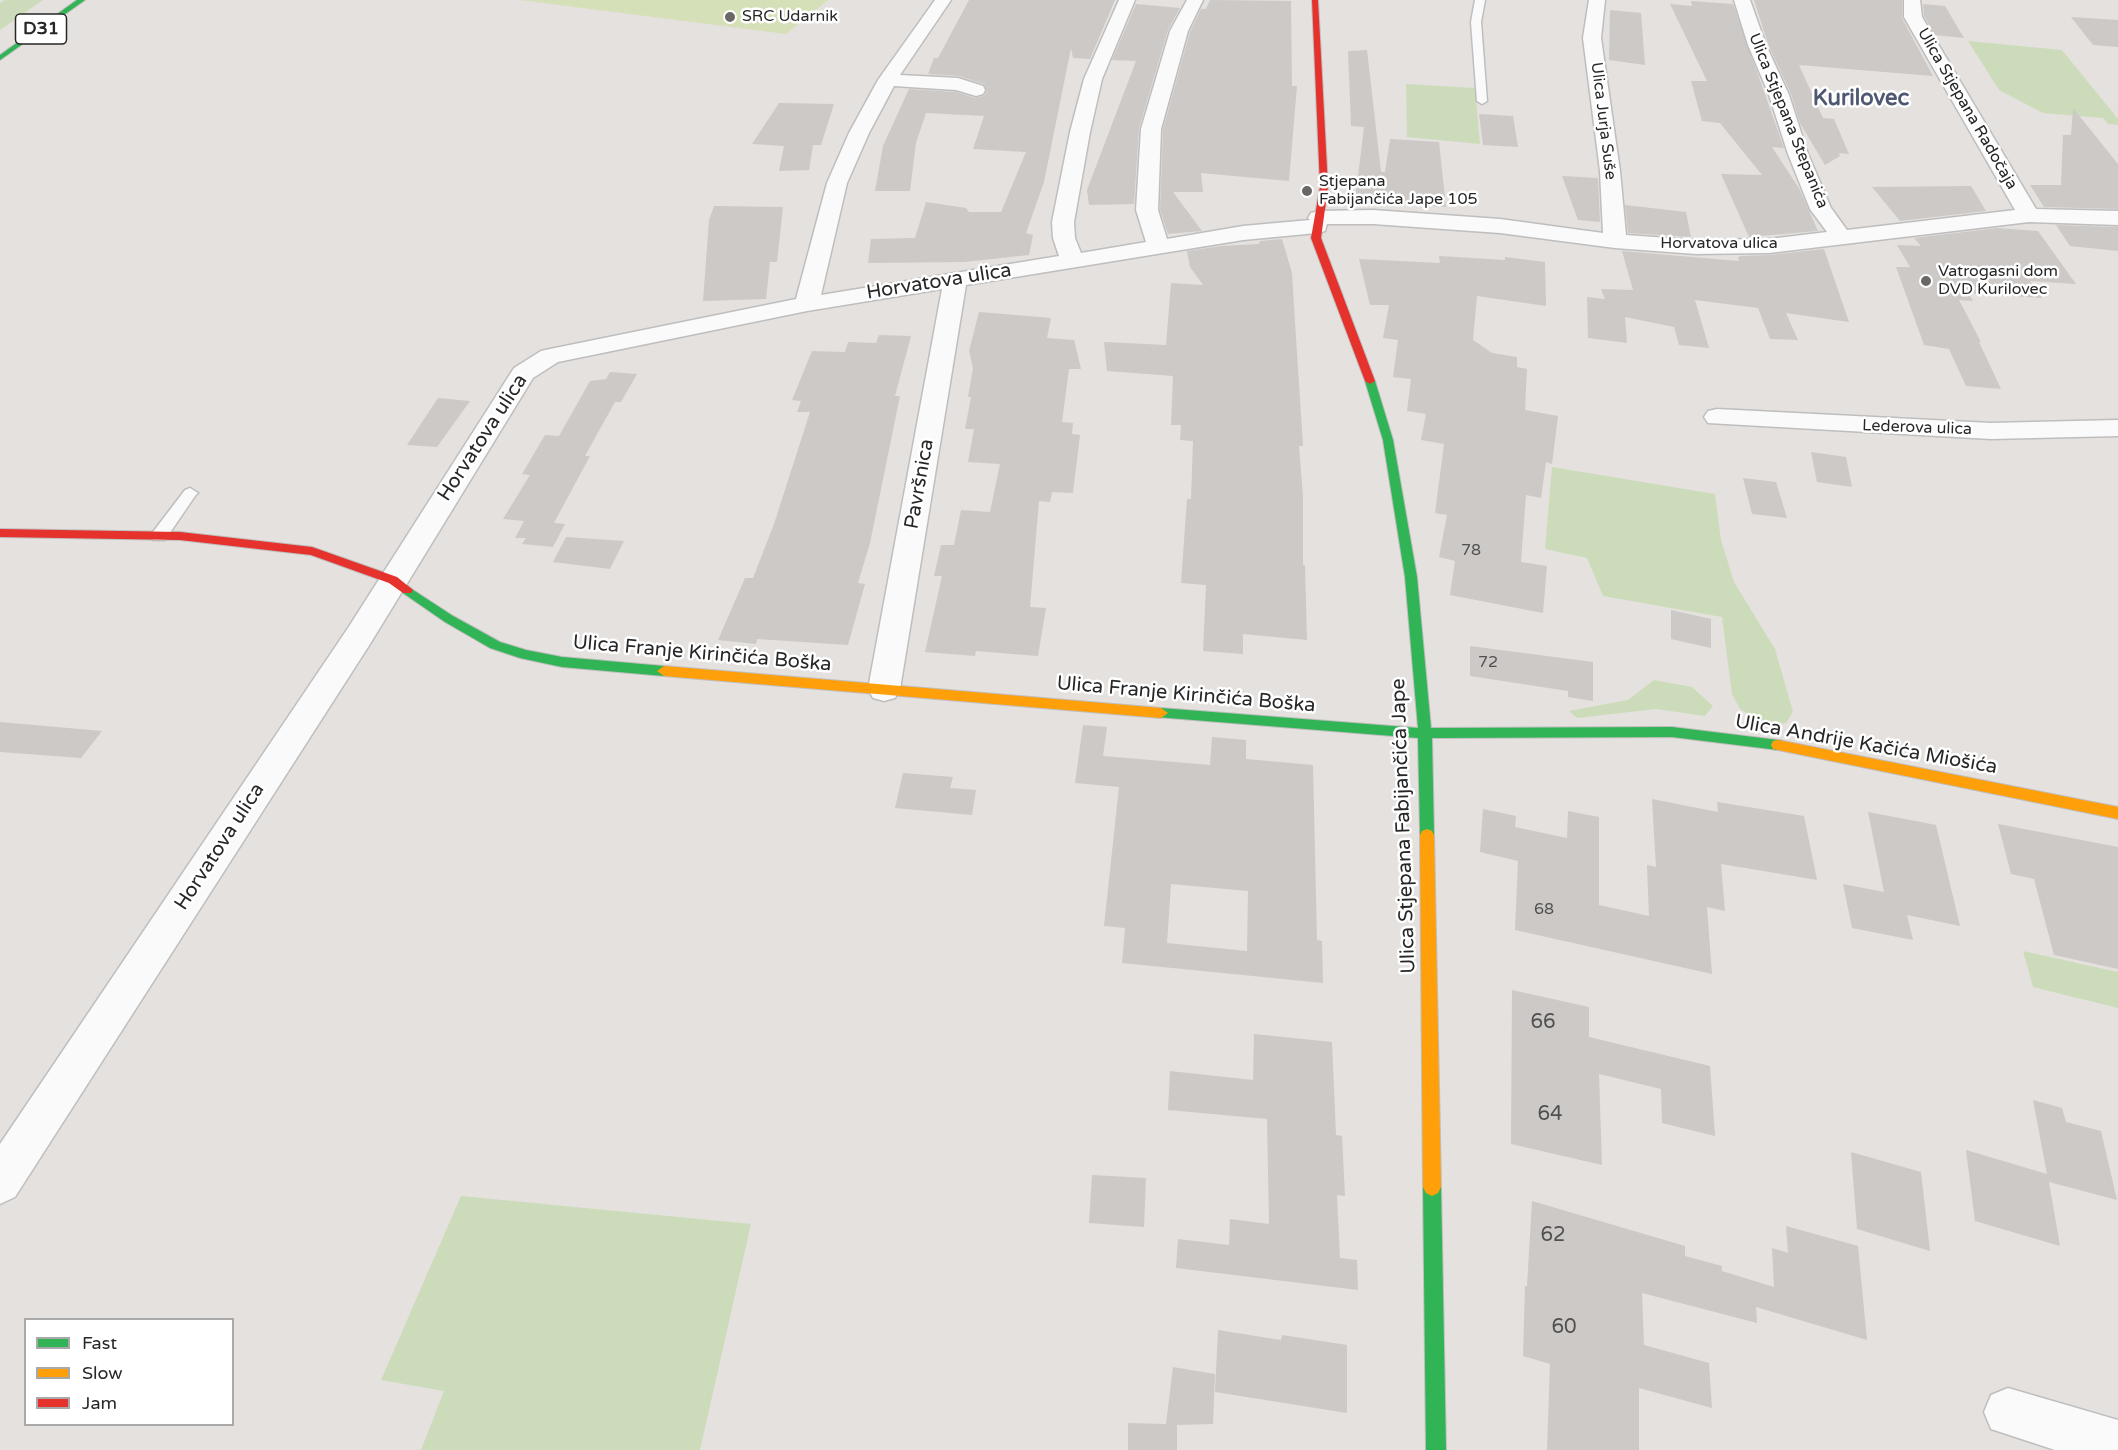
<!DOCTYPE html>
<meta charset="utf-8">
<style>
body{margin:0}
#map{position:relative;width:2118px;height:1450px;overflow:hidden;background:#e4e1de;font-family:"Varela Round",sans-serif}
canvas{display:block}
.legend{position:absolute;left:24px;top:1318px;width:210px;height:108px;box-sizing:border-box;background:#fff;border:2px solid #a9a9a9;margin:0;padding:8px 10px;list-style:none;font-size:18px;color:#272727}
.legend li{display:flex;align-items:center;gap:12px;height:30px}
.legend b{width:30px;border:2px solid #a9a9a9}
</style>
<div id="map">
<canvas width="2118" height="1450"></canvas>
<ul class="legend">
<li><b style="height:8px;background:#30b455"></b>Fast</li>
<li><b style="height:8px;background:#ff9f0a"></b>Slow</li>
<li><b style="height:8px;background:#e5322d"></b>Jam</li>
</ul>
</div>
<script>
const g = document.querySelector('canvas').getContext('2d');
g.lineJoin = 'round';
function fillPath(path, color) { g.fillStyle = color; g.fill(path, 'evenodd'); }
const shape = rows => new Path2D(rows.map(r => 'M' + r).join(''));
function trace(path, color, width, dash) { g.strokeStyle = color; g.lineWidth = width; g.lineCap = dash ? 'butt' : 'round'; g.setLineDash(dash || []); g.stroke(path); }
function drawText(font, color, halo, rows, align = 'center') {
  g.font = font + ' "Varela Round",sans-serif'; g.lineWidth = 5; g.setLineDash([]); g.textBaseline = 'middle'; g.strokeStyle = halo; g.fillStyle = color; for (const [text, x, y, turn = 0] of rows) {
    g.save(); g.translate(x, y); g.rotate((+turn || 0) * Math.PI / 180); g.textAlign = isNaN(turn) ? turn : align; if (halo) g.strokeText(text, 0, 0); g.fillText(text, 0, 0); g.restore();
  }
}
const green = shape([
 [5,0,43,0,0,30,0,3],
 [1968,41,2062,50,2118,119,2118,125,2108,124,2103,118,2043,113,1999,90],
 [1406,84,1475,88,1480,144,1407,137],
 [1552,467,1715,494,1721,540,1734,582,1775,649,1793,712,1786,723,1774,725,1758,720,1740,709,1732,694,1722,617,1603,596,1587,558,1545,549],
 [1654,680,1692,687,1713,706,1705,716,1656,709,1577,718,1569,711,1628,700],
 [2023,951,2118,972,2118,1008,2033,987],
 [461,1196,751,1224,700,1450,421,1450,444,1391,381,1380]
]);
const pitch = shape([
 [520,0,828,0,786,34]
]);
const building = shape([
 [969,0,1115,0,1090,59,1073,58,1071,48,1044,182,1026,233,1033,235,1029,255,964,262,868,263,871,239,915,238,926,202,966,208,969,212,1001,212,1026,152,973,149,984,116,926,113,916,143,910,191,875,191,883,146,909,89,956,92,975,98,984,96,987,91,984,84,959,76,928,74,934,58,938,58],
 [1210,0,1291,1,1292,86,1297,86,1289,181,1201,173,1203,192,1173,192,1202,231,1168,234,1160,210,1163,129,1190,32,1201,9,1206,9],
 [1754,0,1902,0,1902,18,1933,76,1799,65,1823,118,1834,119,1849,154,1839,153,1840,156,1825,165,1800,123,1791,94,1768,44],
 [1691,1,1733,4,1784,148,1772,147,1800,190,1818,231,1749,237,1721,174,1762,175,1720,123,1702,121,1691,81,1707,81,1670,4,1692,6],
 [1136,4,1180,8,1168,30,1139,128,1134,204,1089,205,1087,190,1136,61,1112,60],
 [1923,4,1945,6,1964,38,1935,35,1924,16],
 [1610,10,1641,13,1645,65,1609,60],
 [2071,17,2118,20,2118,47,2093,45],
 [1367,50,1381,172,1385,172,1390,139,1439,142,1446,207,1355,201,1364,127,1351,126,1348,51],
 [779,103,834,104,821,145,813,145,809,170,779,171,784,146,752,144],
 [2073,108,2118,164,2118,209,2044,207,2030,185,2061,185,2063,135,2071,135],
 [1479,114,1513,116,1518,147,1483,145],
 [1562,176,1598,178,1600,222,1578,220],
 [1971,186,1986,211,1900,221,1872,187],
 [1625,205,1686,212,1691,237,1628,233],
 [714,206,783,207,777,262,770,262,766,299,703,301,709,220],
 [2056,225,2118,227,2118,251,2070,246],
 [1997,228,2038,231,2076,284,2030,281,2042,298,1968,293,1973,301,1959,300,1981,342,1979,342,2001,389,1966,386,1949,349,1924,345,1896,267,1910,267,1897,245,1921,246,1914,238],
 [1282,239,1292,273,1295,322,1303,446,1299,446,1303,496,1303,565,1305,565,1307,640,1243,634,1243,654,1203,651,1206,585,1181,583,1187,499,1191,499,1193,441,1180,440,1181,425,1171,425,1173,376,1107,371,1104,342,1166,345,1171,283,1203,285,1190,267,1187,251,1221,246,1259,244,1260,241],
 [1824,249,1849,322,1786,313,1798,340,1770,339,1758,308,1695,300,1709,348,1679,345,1674,327,1625,317,1627,343,1588,338,1587,297,1605,299,1601,289,1633,290,1622,251,1739,261,1738,257,1742,256,1769,255],
 [1439,256,1505,260,1505,257,1545,262,1546,306,1477,296,1473,340,1492,353,1517,357,1517,367,1527,369,1525,410,1558,416,1552,464,1546,462,1541,498,1526,495,1521,562,1547,566,1543,613,1450,595,1455,561,1439,557,1447,515,1435,513,1444,444,1421,440,1426,414,1407,411,1411,379,1393,377,1398,340,1383,338,1389,305,1370,305,1359,259,1440,263],
 [979,312,1051,318,1047,338,1074,340,1081,369,1069,369,1062,422,1073,423,1072,434,1080,435,1073,493,1052,492,1050,502,1039,501,1030,607,1046,608,1038,656,976,651,975,656,925,652,942,576,934,576,941,545,954,545,961,510,990,512,1000,464,968,462,974,429,965,429,971,397,968,397,973,368,969,351],
 [879,335,911,336,895,396,900,396,870,543,858,583,865,584,848,645,757,639,756,644,718,640,745,578,753,578,774,524,810,412,797,412,801,401,792,400,812,351,845,352,848,342,876,343],
 [610,372,637,374,621,402,615,402,585,456,590,456,554,523,565,524,553,547,522,544,526,538,515,538,524,521,503,519,530,475,522,474,545,435,559,436,590,381,606,379],
 [438,398,470,401,437,447,407,445],
 [1811,452,1846,457,1852,487,1817,482],
 [1743,478,1776,482,1787,518,1752,514],
 [566,537,624,541,610,569,553,562],
 [1671,610,1711,619,1711,648,1671,639],
 [1470,646,1593,662,1593,701,1568,697,1568,691,1470,676],
 [0,722,102,731,81,758,0,752],
 [1083,725,1107,727,1103,756,1210,765,1212,737,1246,740,1246,759,1313,765,1317,940,1322,941,1323,983,1122,963,1125,928,1104,926,1119,787,1075,783],
 [1171,884,1248,891,1247,951,1167,943],
 [903,773,953,777,950,788,976,790,972,815,895,808],
 [1652,799,1718,812,1717,802,1804,816,1817,880,1721,864,1725,911,1707,907,1712,974,1515,930,1518,861,1480,852,1483,809,1516,816,1515,827,1567,838,1568,811,1599,817,1599,905,1649,916,1647,865,1656,867],
 [1868,812,1936,825,1960,926,1907,915,1913,940,1852,928,1843,884,1884,892],
 [1998,824,2118,847,2118,969,2054,955,2034,879,2011,874],
 [1512,990,1589,1007,1589,1037,1710,1066,1715,1136,1662,1123,1661,1089,1599,1074,1602,1165,1511,1144],
 [1254,1034,1332,1042,1336,1135,1342,1136,1345,1196,1337,1195,1340,1258,1357,1260,1358,1290,1176,1268,1178,1239,1229,1245,1230,1219,1269,1224,1267,1119,1168,1110,1170,1071,1253,1080],
 [2033,1100,2062,1108,2066,1122,2101,1131,2117,1200,2049,1182,2060,1246,1975,1221,1966,1150,2047,1174],
 [1851,1152,1921,1172,1930,1251,1857,1229],
 [1092,1175,1146,1178,1144,1227,1089,1223],
 [1532,1201,1685,1246,1685,1256,1722,1266,1722,1271,1774,1287,1772,1248,1788,1253,1786,1226,1858,1246,1867,1340,1756,1307,1757,1323,1642,1293,1644,1345,1709,1363,1712,1408,1639,1388,1639,1450,1547,1450,1550,1364,1523,1356,1525,1286,1527,1286],
 [1218,1330,1281,1340,1282,1335,1347,1345,1347,1413,1215,1392],
 [1173,1367,1215,1374,1213,1424,1177,1425,1177,1450,1128,1450,1128,1423,1166,1424]
]);
const lane = shape([
 [1475,0,1485,0,1481,22,1487,101,1482,104,1477,101,1471,22,1475,0],
 [190,488,198,493,195,496,165,540,153,540,151,536,153,532,185,490,190,488]
]);
const street = shape([
 [935,0,951,0,900,75,958,78,983,86,985,90,983,94,976,96,956,90,894,86,869,133,847,183,821,295,1059,256,1053,238,1052,222,1070,132,1084,79,1119,0,1135,0,1102,79,1090,132,1074,222,1075,238,1081,253,1146,242,1136,210,1141,129,1170,31,1187,0,1203,0,1188,31,1161,129,1158,210,1167,239,1243,226,1310,220,1308,218,1311,213,1319,211,1373,210,1500,219,1603,233,1600,171,1583,38,1589,0,1605,0,1601,38,1620,171,1626,235,1696,240,1769,239,1827,232,1810,209,1788,154,1769,95,1748,45,1734,0,1750,0,1766,45,1789,95,1808,154,1831,208,1847,230,2015,210,1904,17,1904,0,1920,0,1922,17,2036,209,2118,211,2118,225,2029,222,1769,253,1696,254,1615,248,1500,233,1373,224,1327,224,1325,231,1317,233,1243,240,966,285,900,689,895,698,884,701,873,698,868,689,942,289,807,311,558,362,533,378,370,644,15,1197,0,1204,0,1144,348,628,514,368,541,351,550,349,796,299,827,183,849,133,878,80,935,0],
 [1717,409,1991,423,2118,420,2118,436,1991,439,1708,423,1704,417,1708,411,1717,409],
 [2008,1388,2118,1420,2118,1450,2055,1450,1991,1429,1984,1412,1991,1395,2008,1388]
]);
const fast = shape([
 [77,0,85,0,0,60,0,55,77,0],
 [1370,378,1375,381,1393,440,1417,577,1431,728,1672,727,1778,740,1783,741,1785,745,1783,749,1778,750,1672,737,1432,738,1434,835,1432,839,1427,841,1422,839,1420,835,1418,738,1156,717,1154,713,1156,709,1161,708,1418,728,1405,577,1383,440,1365,381,1370,378],
 [407,586,453,616,500,642,526,650,562,657,664,666,671,671,664,676,562,667,520,658,490,648,445,622,403,593,401,590,403,587,407,586],
 [1432,1178,1438,1181,1441,1187,1446,1450,1426,1450,1423,1187,1426,1181,1432,1178]
]);
const slow = shape([
 [664,666,1161,708,1168,713,1161,718,664,676,657,671,664,666],
 [1778,740,2118,807,2118,819,1778,750,1773,749,1771,745,1773,741,1778,740],
 [1427,829,1432,831,1434,835,1441,1187,1438,1193,1432,1196,1426,1193,1423,1187,1420,835,1422,831,1427,829]
]);
const jam = shape([
 [1312,0,1318,0,1328,187,1321,238,1375,381,1370,384,1365,381,1311,238,1320,187,1312,0],
 [0,529,180,532,312,547,397,577,413,590,411,593,403,593,389,583,311,555,180,540,0,537,0,529]
]);
const markers = [
 [730,17,6,"#696867"],
 [1307,191,6,"#696867"],
 [1926,281,6,"#696867"]
];
const farPoinames = [
 ["SRC Udarnik",742,17],
 ["Stjepana",1319,182],
 ["Fabijančića Jape 105",1319,200],
 ["Vatrogasni dom",1938,272],
 ["DVD Kurilovec",1938,290]
];
const farStreetnames = [
 ["Ulica Stjepana Radočaja",1967,109,60],
 ["Ulica Jurja Suše",1603,121,83],
 ["Ulica Stjepana Stepanića",1788,121,68],
 ["Horvatova ulica",1719,244],
 ["Lederova ulica",1917,428,2]
];
const numberNames = [
 ["78",1471,551],
 ["72",1488,663],
 ["68",1544,910]
];
const shields = [
 [41,29,51]
];
const shieldNames = [
 ["D31",41,29]
];
const streetNames = [
 ["Horvatova ulica",939,282,-9],
 ["Horvatova ulica",483,438,-57],
 ["Pavršnica",920,484,-80],
 ["Ulica Franje Kirinčića Boška",702,654,5],
 ["Ulica Franje Kirinčića Boška",1186,695,5],
 ["Ulica Andrije Kačića Miošića",1866,745,10],
 ["Ulica Stjepana Fabijančića Jape",1404,826,-92],
 ["Horvatova ulica",220,847,-57]
];
const nearNumbernames = [
 ["66",1543,1023],
 ["64",1550,1115],
 ["62",1553,1236],
 ["60",1564,1328]
];
const farDistrictnames = [
 ["Kurilovec",1861,99]
];
fillPath(green, '#ccdcba');
fillPath(pitch, '#d5e0b8');
fillPath(building, '#ccc9c7');
trace(lane, '#bfbebe', 3);
trace(street, '#bfbebe', 3);
trace(fast, '#bfbebe', 2);
trace(slow, '#bfbebe', 2);
trace(jam, '#bfbebe', 2);
fillPath(lane, '#fbfafa');
fillPath(street, '#fbfafa');
fillPath(fast, '#30b455');
fillPath(slow, '#ff9f0a');
fillPath(jam, '#e5322d');
for (const [x, y, r, color] of markers) { const dot = new Path2D(); dot.arc(x, y, r, 0, 2 * Math.PI); g.fillStyle = color; g.fill(dot); trace(dot, '#fff', 2); }
drawText('16px', '#272727', '#fff', farPoinames, 'left');
drawText('16px', '#272727', '#fff', farStreetnames);
drawText('16px', '#515050', null, numberNames);
for (const [x, y, w] of shields) { const box = new Path2D(); box.roundRect(x - w / 2, y - 15, w, 30, 4.5); g.fillStyle = '#fff'; g.fill(box); trace(box, '#272727', 1.5); }
drawText('bold 18px', '#272727', null, shieldNames);
drawText('20px', '#272727', '#fff', streetNames);
drawText('20px', '#515050', null, nearNumbernames);
drawText('bold 22px', '#4e5872', '#fff', farDistrictnames);
</script>
